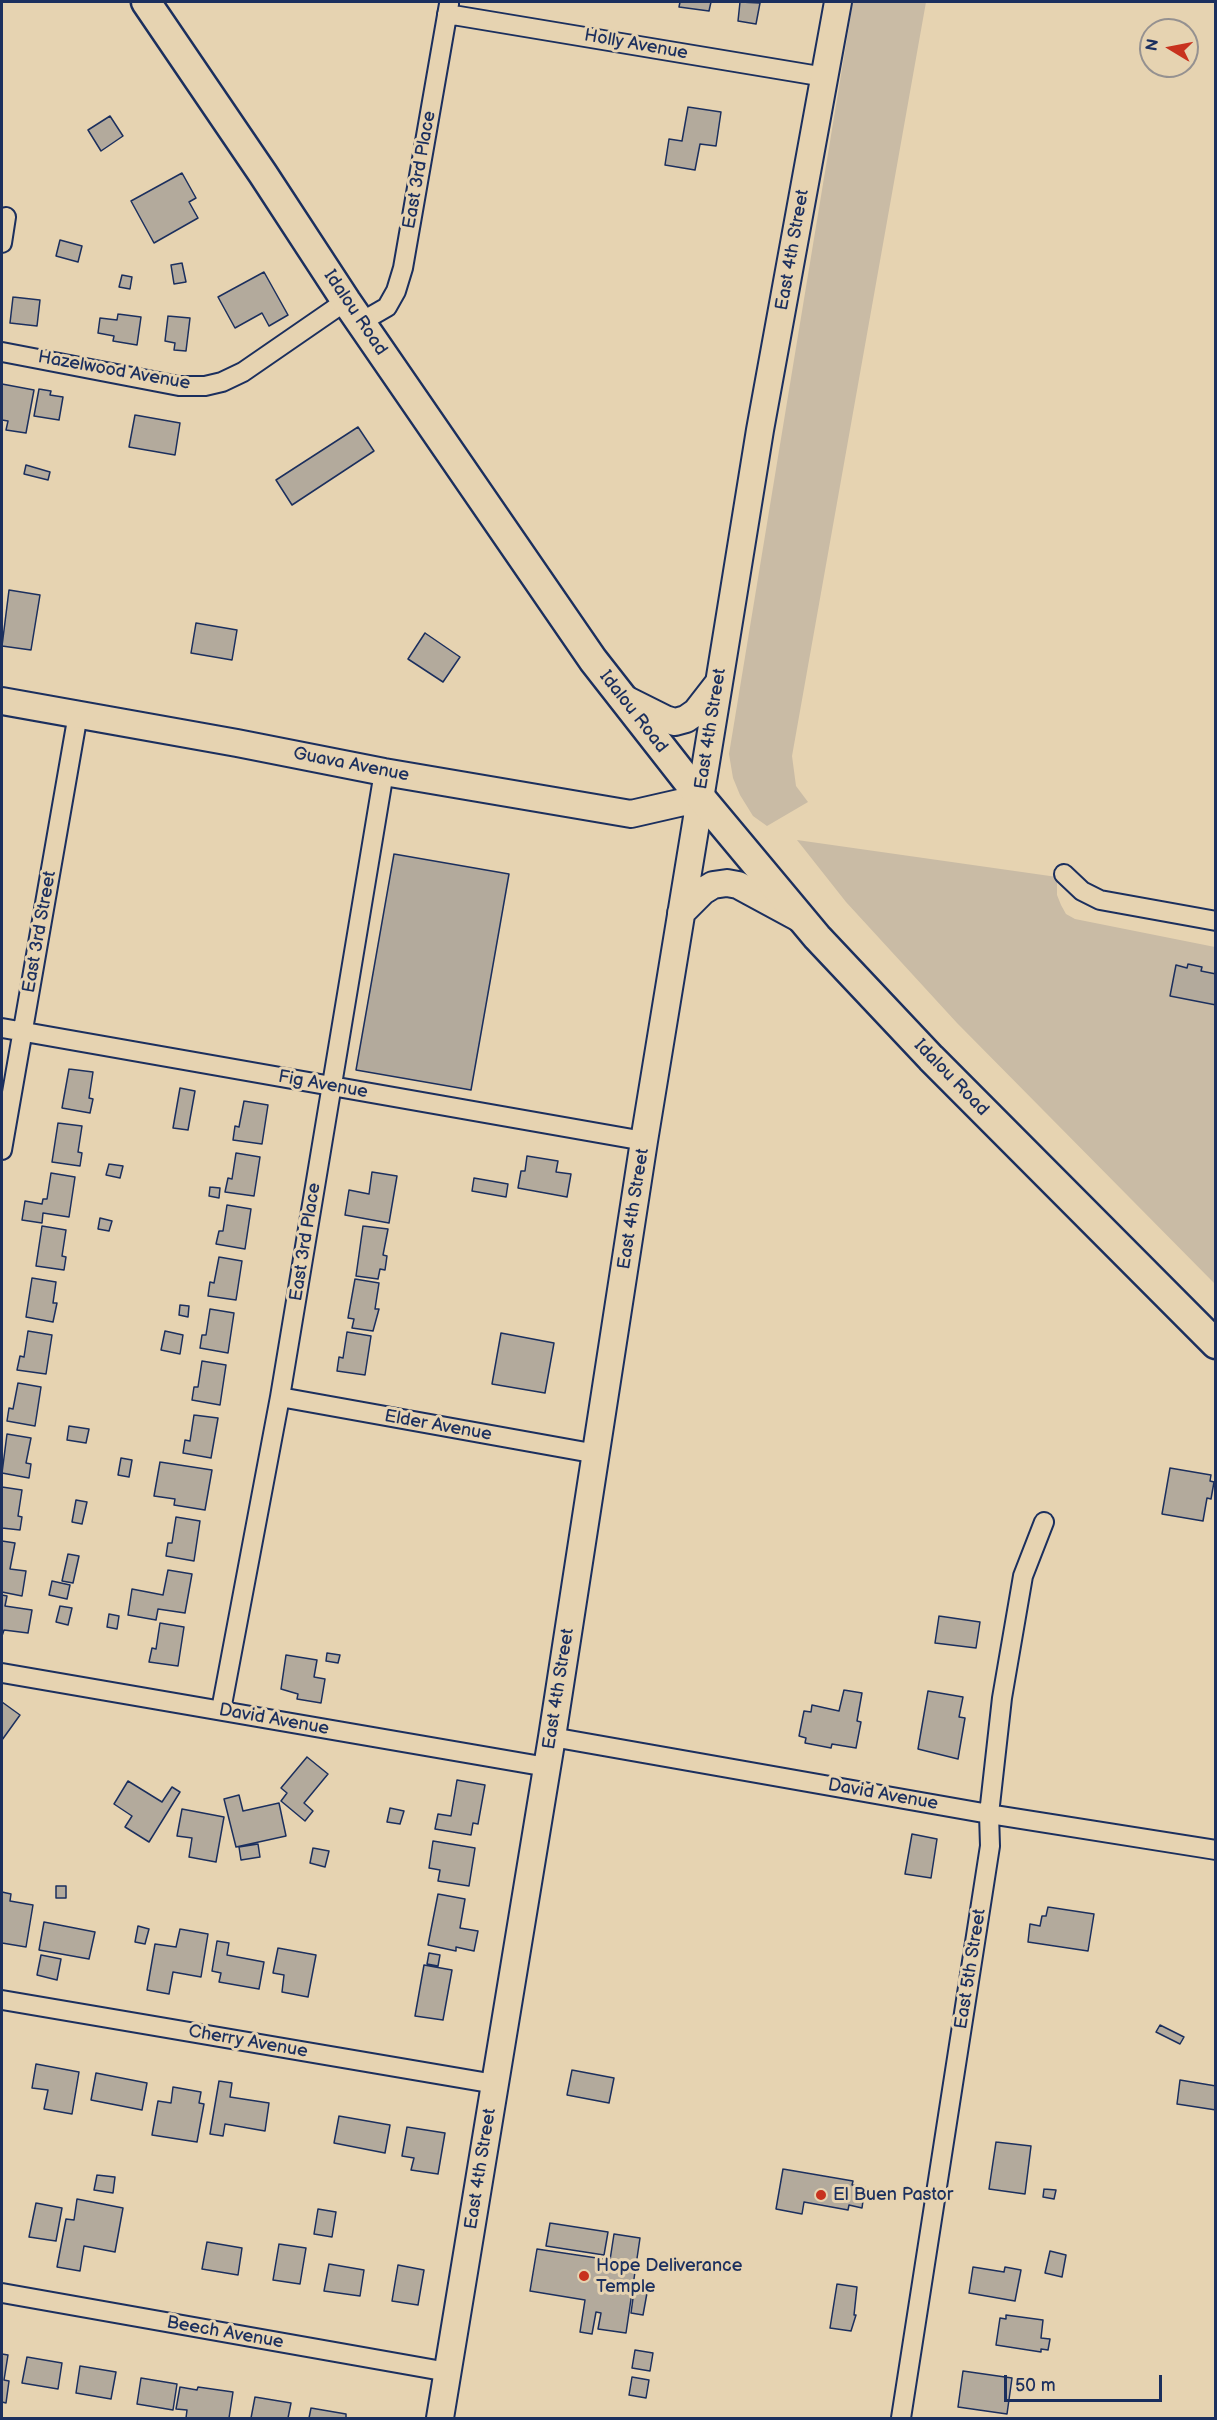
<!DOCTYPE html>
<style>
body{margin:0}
#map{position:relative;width:1217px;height:2420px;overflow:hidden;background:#e6d3b1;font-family:"Balsamiq Sans",sans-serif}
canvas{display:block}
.frame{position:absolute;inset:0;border:3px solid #1b2f5e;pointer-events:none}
.north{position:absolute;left:1139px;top:18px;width:60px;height:60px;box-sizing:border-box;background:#e6d3b1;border:2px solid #959190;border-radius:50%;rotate:280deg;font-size:16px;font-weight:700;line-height:24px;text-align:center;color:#1b2f5e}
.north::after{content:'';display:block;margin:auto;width:21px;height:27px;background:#c8321e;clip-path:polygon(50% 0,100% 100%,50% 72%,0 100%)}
.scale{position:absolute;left:1004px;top:2375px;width:158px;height:27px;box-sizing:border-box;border:3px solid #1b2f5e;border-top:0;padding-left:8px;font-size:18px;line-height:21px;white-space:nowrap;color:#1b2f5e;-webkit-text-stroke:4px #e6d3b1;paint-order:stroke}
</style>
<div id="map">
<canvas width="1217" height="2420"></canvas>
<div class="frame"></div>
<div class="north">N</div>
<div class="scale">50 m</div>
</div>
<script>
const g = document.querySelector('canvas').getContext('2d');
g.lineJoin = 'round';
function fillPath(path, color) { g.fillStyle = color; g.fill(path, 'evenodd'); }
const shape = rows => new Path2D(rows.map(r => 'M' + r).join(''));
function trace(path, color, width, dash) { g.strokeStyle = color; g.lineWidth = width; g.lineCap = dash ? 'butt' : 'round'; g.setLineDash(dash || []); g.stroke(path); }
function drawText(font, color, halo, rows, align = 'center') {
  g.font = font + ' "Balsamiq Sans",sans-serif'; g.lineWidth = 6; g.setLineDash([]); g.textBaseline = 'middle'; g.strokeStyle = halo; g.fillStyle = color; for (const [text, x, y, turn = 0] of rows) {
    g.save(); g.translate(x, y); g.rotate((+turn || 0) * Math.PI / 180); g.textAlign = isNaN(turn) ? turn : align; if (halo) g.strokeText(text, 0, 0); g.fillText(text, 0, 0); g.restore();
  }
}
const green = shape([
 [853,2,926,2,792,756,796,786,808,802,767,826,753,816,740,795,733,778,729,754],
 [797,840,1057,877,1057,895,1061,905,1066,914,1075,919,1215,947,1215,1284,957,1023,846,902]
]);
const building = shape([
 [680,2,711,2,709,11,679,7,680,2],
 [740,2,760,3,756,24,738,21,740,2],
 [688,107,721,112,716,146,700,144,695,170,665,165,669,139,682,141,688,107],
 [110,116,123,136,101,151,88,130,110,116],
 [182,173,196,198,189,202,198,218,154,243,131,201,182,173],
 [60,240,82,246,78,262,56,256,60,240],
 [182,263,186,282,174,284,171,265,182,263],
 [264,272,288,315,269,326,262,313,235,328,218,297,264,272],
 [122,275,132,277,130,289,119,287,122,275],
 [13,297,40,300,37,326,10,323,13,297],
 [118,314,141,317,137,345,113,341,114,336,98,333,100,318,117,320,118,314],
 [168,316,190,318,186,351,174,350,175,343,165,341,168,316],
 [2,384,34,390,26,433,6,430,8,421,2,420,2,384],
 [39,389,51,391,50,395,63,397,59,420,34,416,39,389],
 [135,415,180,423,175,455,129,447,135,415],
 [358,427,374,451,292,505,276,480,358,427],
 [26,465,50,472,48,480,24,474,26,465],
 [9,590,40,595,31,650,2,646,9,590],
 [196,623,237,630,232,660,191,653,196,623],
 [425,633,460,657,443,682,408,659,425,633],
 [394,854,509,874,471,1090,356,1070,394,854],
 [1188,964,1202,967,1201,971,1216,974,1216,1005,1170,996,1176,965,1187,968,1188,964],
 [69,1069,93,1072,89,1098,93,1099,90,1113,62,1108,69,1069],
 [180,1088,195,1091,188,1130,173,1128,180,1088],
 [244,1101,268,1105,262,1144,233,1140,235,1126,239,1127,244,1101],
 [58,1123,82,1126,78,1152,82,1153,80,1166,52,1162,58,1123],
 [236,1153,260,1157,254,1196,225,1192,228,1178,232,1179,236,1153],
 [527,1156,558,1161,556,1172,571,1174,567,1197,518,1188,521,1171,525,1171,527,1156],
 [109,1164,123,1166,120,1178,106,1175,109,1164],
 [372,1172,397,1176,389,1223,345,1215,349,1190,369,1194,372,1172],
 [51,1173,75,1177,69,1217,43,1213,42,1223,22,1220,25,1201,42,1204,43,1199,47,1199,51,1173],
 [474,1178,508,1184,506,1197,472,1191,474,1178],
 [210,1187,220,1188,219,1198,209,1196,210,1187],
 [227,1205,251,1209,245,1249,216,1244,219,1231,223,1231,227,1205],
 [100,1218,112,1221,109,1231,98,1229,100,1218],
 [42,1226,66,1230,62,1256,66,1257,64,1270,36,1266,42,1226],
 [363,1226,388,1229,383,1255,387,1256,385,1270,380,1269,378,1279,356,1276,363,1226],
 [219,1257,242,1261,236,1300,208,1296,210,1282,214,1283,219,1257],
 [32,1278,56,1282,53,1303,57,1303,53,1322,26,1317,32,1278],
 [355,1279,379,1283,375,1309,379,1309,373,1331,352,1328,354,1319,348,1318,355,1279],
 [180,1305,189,1306,188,1317,179,1315,180,1305],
 [210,1309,234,1313,228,1353,200,1348,202,1335,206,1335,210,1309],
 [28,1331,52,1335,46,1374,17,1370,20,1356,24,1357,28,1331],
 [165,1331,183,1335,180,1354,161,1350,165,1331],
 [347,1332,371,1336,365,1375,337,1371,339,1357,343,1358,347,1332],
 [501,1333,554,1343,545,1393,492,1384,501,1333],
 [202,1361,226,1365,220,1405,192,1400,194,1387,198,1387,202,1361],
 [18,1383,41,1387,35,1426,7,1421,9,1408,13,1409,18,1383],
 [194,1415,218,1418,211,1458,183,1453,185,1440,190,1441,194,1415],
 [69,1426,89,1429,86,1443,67,1440,69,1426],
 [7,1434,31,1438,26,1463,31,1464,29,1478,2,1473,7,1434],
 [121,1458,132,1460,129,1477,118,1475,121,1458],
 [160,1462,212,1470,205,1510,174,1505,175,1499,154,1496,160,1462],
 [1170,1468,1211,1475,1210,1481,1214,1482,1211,1499,1207,1498,1203,1521,1162,1514,1170,1468],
 [2,1487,22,1490,18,1516,22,1517,20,1530,2,1528,2,1487],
 [76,1500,87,1502,82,1524,72,1522,76,1500],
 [176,1517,200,1521,194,1561,166,1556,168,1543,172,1543,176,1517],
 [2,1541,15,1543,10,1569,26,1571,22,1596,2,1592,2,1541],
 [68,1554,79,1556,73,1583,62,1581,68,1554],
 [168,1570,192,1574,185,1613,158,1609,156,1620,128,1615,132,1589,163,1595,168,1570],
 [52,1581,70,1585,67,1599,49,1595,52,1581],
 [2,1595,7,1596,5,1606,32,1610,28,1633,4,1630,2,1636,2,1595],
 [60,1606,72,1608,68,1625,56,1622,60,1606],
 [109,1614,119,1616,117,1629,107,1627,109,1614],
 [939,1616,980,1622,976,1648,935,1643,939,1616],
 [160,1623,184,1627,178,1666,149,1662,152,1648,156,1649,160,1623],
 [327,1653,340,1655,338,1663,326,1661,327,1653],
 [286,1655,317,1660,314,1677,325,1679,321,1703,297,1699,298,1694,281,1689,286,1655],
 [844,1690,862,1693,857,1721,861,1722,856,1748,832,1744,831,1748,805,1743,806,1738,799,1736,804,1711,811,1712,812,1705,839,1711,844,1690],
 [928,1691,963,1697,959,1717,965,1718,958,1759,918,1749,928,1691],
 [2,1702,20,1715,2,1740,2,1702],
 [307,1757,328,1774,304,1803,313,1811,305,1821,281,1801,287,1793,281,1788,307,1757],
 [457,1780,485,1785,478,1824,473,1823,471,1835,435,1829,438,1814,451,1816,457,1780],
 [128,1781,162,1802,172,1787,180,1792,149,1842,125,1827,132,1816,114,1804,128,1781],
 [239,1795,243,1811,279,1803,286,1836,236,1847,224,1799,239,1795],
 [390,1808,404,1811,400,1824,387,1822,390,1808],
 [182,1809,224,1817,216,1862,189,1857,192,1838,177,1836,182,1809],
 [912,1834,937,1839,931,1878,905,1874,912,1834],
 [433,1841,475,1848,469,1886,438,1881,440,1870,429,1868,433,1841],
 [258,1844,260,1857,241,1860,239,1847,258,1844],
 [313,1848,329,1851,325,1867,310,1863,313,1848],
 [56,1886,66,1886,66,1898,56,1898,56,1886],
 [2,1892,11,1894,10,1901,33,1905,26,1947,2,1943,2,1892],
 [438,1894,465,1899,460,1928,478,1931,474,1951,456,1947,456,1951,428,1945,438,1894],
 [1048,1907,1094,1914,1088,1951,1028,1942,1030,1924,1040,1926,1042,1916,1046,1916,1048,1907],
 [44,1922,95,1932,89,1959,39,1950,44,1922],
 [138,1926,149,1929,145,1944,135,1942,138,1926],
 [180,1929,208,1934,201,1977,173,1972,169,1994,147,1990,155,1944,176,1947,180,1929],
 [217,1941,229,1943,227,1955,264,1962,259,1989,219,1982,221,1973,212,1971,217,1941],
 [278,1948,316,1955,308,1997,282,1992,284,1975,273,1973,278,1948],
 [429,1953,440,1955,438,1966,427,1964,429,1953],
 [41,1955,61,1959,57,1980,37,1975,41,1955],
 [424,1965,452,1970,443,2020,415,2016,424,1965],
 [1160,2025,1184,2037,1180,2044,1156,2032,1160,2025],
 [36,2064,79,2072,72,2114,44,2109,48,2090,32,2088,36,2064],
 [572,2070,614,2078,609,2103,567,2095,572,2070],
 [96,2073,147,2083,142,2110,91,2100,96,2073],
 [1180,2080,1216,2086,1216,2110,1177,2104,1180,2080],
 [219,2081,232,2083,230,2097,269,2103,265,2131,225,2124,223,2136,210,2134,219,2081],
 [173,2087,201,2092,199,2103,204,2104,197,2142,152,2135,158,2101,171,2103,173,2087],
 [339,2116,390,2125,385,2153,334,2143,339,2116],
 [407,2127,445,2133,438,2174,411,2170,414,2158,402,2156,407,2127],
 [996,2142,1031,2146,1025,2194,989,2189,996,2142],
 [783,2169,853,2181,852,2185,865,2187,862,2208,849,2205,848,2210,804,2202,802,2214,776,2209,783,2169],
 [97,2175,115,2177,113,2193,94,2190,97,2175],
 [1044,2189,1056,2190,1054,2199,1043,2197,1044,2189],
 [77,2199,123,2208,115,2252,84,2246,80,2271,57,2267,66,2219,74,2220,77,2199],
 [36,2203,62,2208,56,2241,29,2237,36,2203],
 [318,2209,336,2212,332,2237,314,2234,318,2209],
 [550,2223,608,2232,604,2255,546,2246,550,2223],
 [614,2234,640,2238,626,2333,598,2329,601,2313,596,2312,592,2334,580,2332,585,2300,530,2291,537,2249,610,2260,614,2234],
 [207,2242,242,2248,238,2275,202,2269,207,2242],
 [279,2244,306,2248,300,2284,273,2280,279,2244],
 [1050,2251,1066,2255,1062,2277,1045,2273,1050,2251],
 [329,2264,364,2270,360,2296,324,2291,329,2264],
 [398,2265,424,2270,418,2305,392,2301,398,2265],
 [973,2267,1004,2272,1005,2267,1021,2270,1015,2301,969,2293,973,2267],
 [837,2284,857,2287,854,2315,856,2315,851,2331,830,2328,837,2284],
 [634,2291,647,2293,643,2315,631,2313,634,2291],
 [1006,2315,1043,2320,1041,2338,1050,2339,1048,2350,1041,2349,1041,2352,996,2345,1000,2318,1006,2319,1006,2315],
 [635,2350,653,2353,650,2371,632,2368,635,2350],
 [2,2354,8,2355,4,2380,9,2381,6,2403,2,2402,2,2354],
 [27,2357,62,2363,58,2389,22,2383,27,2357],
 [80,2366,116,2372,111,2399,76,2393,80,2366],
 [963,2371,1012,2378,1007,2414,958,2407,963,2371],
 [632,2377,649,2380,646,2398,629,2395,632,2377],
 [141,2378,177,2384,173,2410,137,2404,141,2378],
 [180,2387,197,2390,198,2387,233,2392,229,2418,186,2418,187,2410,176,2409,180,2387],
 [255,2397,291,2403,288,2418,251,2418,255,2397],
 [311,2408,346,2414,346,2418,309,2418,311,2408]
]);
const street = shape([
 [447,14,825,77],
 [2,243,6,217],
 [361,322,387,307,396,291,403,268,449,4],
 [2,352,179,386,205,386,222,382,243,372,346,301],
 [1064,874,1082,891,1100,900,1216,921],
 [2,1028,644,1141],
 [2,1150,78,714],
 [280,1397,597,1454],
 [2,1673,547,1767],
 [221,1710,280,1397,384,772],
 [552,1737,989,1814,1216,1850],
 [2,2000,495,2084],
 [2,2293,448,2372],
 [901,2418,990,1846,989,1814,1002,1698,1023,1576,1044,1522]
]);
const secondary = shape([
 [621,697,665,719,675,722,686,719,696,712,717,685],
 [2,701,237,743,384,772,631,814,701,798],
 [681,913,703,891,713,885,727,883,738,885,799,918],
 [440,2418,552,1737,644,1141,719,683,760,430,838,2]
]);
const primary = shape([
 [146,2,263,174,346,301,593,660,701,798,817,937,931,1058,1216,1344]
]);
const markers = [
 [821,2195,6,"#c8321e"],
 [584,2276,6,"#c8321e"]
];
const streetNames = [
 ["Holly Avenue",636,45,10],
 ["East 3rd Place",420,170,-80],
 ["East 4th Street",793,250,-80],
 ["Idalou Road",355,313,56],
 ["Hazelwood Avenue",114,371,10],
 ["Idalou Road",633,712,52],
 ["East 4th Street",711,729,-81],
 ["Guava Avenue",351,765,11],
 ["East 3rd Street",40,932,-80],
 ["Idalou Road",951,1078,46],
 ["Fig Avenue",323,1085,10],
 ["East 4th Street",634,1209,-81],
 ["East 3rd Place",306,1242,-81],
 ["Elder Avenue",438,1426,10],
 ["East 4th Street",559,1689,-81],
 ["David Avenue",274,1720,10],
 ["David Avenue",883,1795,10],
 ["East 5th Street",971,1969,-81],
 ["Cherry Avenue",248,2042,10],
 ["East 4th Street",481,2169,-81],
 ["Beech Avenue",225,2333,10]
];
const poiNames = [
 ["El Buen Pastor",833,2195],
 ["Hope Deliverance",596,2266],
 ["Temple",596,2287]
];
fillPath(green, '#c9bba5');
fillPath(building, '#b3aa9c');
trace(building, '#1b2f5e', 1.5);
trace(street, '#1b2f5e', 22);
trace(secondary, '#1b2f5e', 30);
trace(primary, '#1b2f5e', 33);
trace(street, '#e6d3b1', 18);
trace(secondary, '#e6d3b1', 26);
trace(primary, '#e6d3b1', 28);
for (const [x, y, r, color] of markers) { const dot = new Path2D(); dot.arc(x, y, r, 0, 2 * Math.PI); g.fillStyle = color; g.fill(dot); trace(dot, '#e6d3b1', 2); }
drawText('18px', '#1b2f5e', '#e6d3b1', streetNames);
drawText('18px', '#1b2f5e', '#e6d3b1', poiNames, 'left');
</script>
